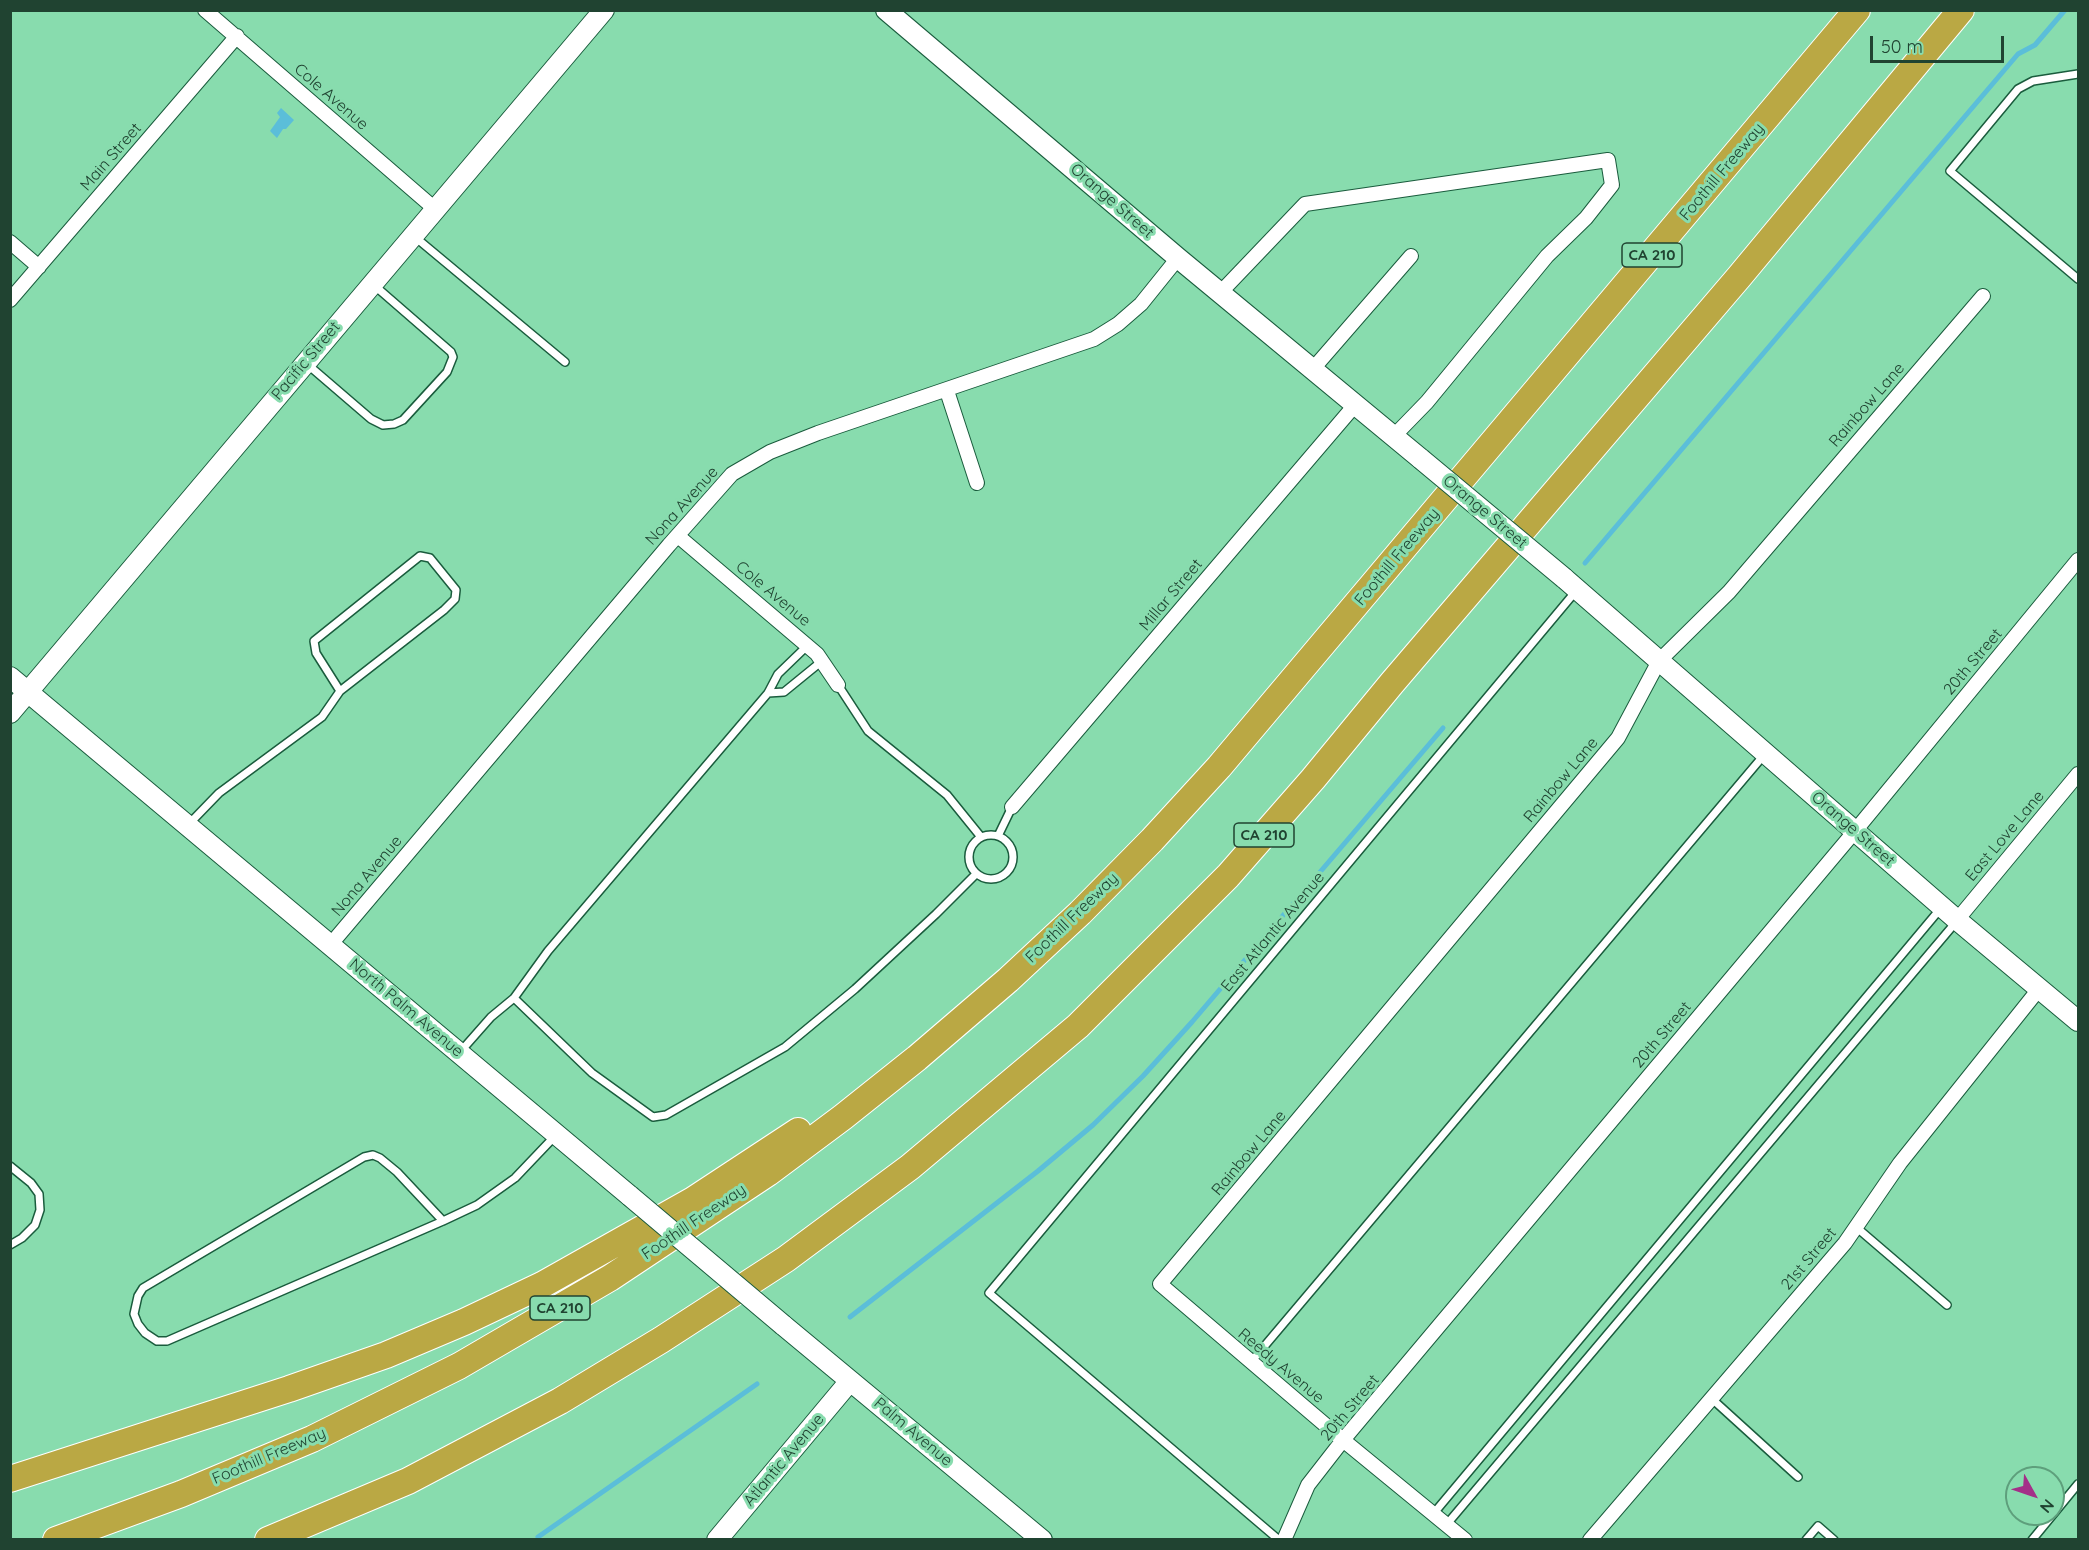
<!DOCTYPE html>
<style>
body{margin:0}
#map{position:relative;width:2089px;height:1550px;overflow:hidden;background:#88dcae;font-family:Quicksand,sans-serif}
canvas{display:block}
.frame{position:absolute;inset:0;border:12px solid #204331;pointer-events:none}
.north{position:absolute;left:2005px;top:1466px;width:60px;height:60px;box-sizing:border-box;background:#88dcae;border:2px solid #5e9f7c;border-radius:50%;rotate:130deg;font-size:16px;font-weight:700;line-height:24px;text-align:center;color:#204331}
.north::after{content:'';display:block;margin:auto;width:21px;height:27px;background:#a42f88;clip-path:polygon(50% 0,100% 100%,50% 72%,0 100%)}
.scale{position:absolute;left:1870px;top:36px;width:134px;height:27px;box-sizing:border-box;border:3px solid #204331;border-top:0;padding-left:8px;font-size:18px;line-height:21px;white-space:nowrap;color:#204331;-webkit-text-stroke:4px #88dcae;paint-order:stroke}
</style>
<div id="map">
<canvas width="2089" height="1550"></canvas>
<div class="frame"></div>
<div class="north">N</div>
<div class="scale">50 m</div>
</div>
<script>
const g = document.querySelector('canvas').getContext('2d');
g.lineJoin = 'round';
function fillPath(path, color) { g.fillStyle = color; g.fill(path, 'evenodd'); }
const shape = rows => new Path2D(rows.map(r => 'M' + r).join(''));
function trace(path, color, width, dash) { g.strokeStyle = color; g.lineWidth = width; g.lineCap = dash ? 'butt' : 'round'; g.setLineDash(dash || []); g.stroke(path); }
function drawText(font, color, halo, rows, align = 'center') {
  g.font = font + ' Quicksand,sans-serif'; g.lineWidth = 6; g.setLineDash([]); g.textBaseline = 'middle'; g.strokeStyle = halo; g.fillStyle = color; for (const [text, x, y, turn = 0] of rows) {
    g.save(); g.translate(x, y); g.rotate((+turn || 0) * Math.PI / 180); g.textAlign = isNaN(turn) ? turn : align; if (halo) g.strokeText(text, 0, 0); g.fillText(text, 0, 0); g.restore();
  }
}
const water = shape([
 [281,108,294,120,286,129,283,129,277,138,270,131,280,117,277,113]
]);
const stream = shape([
 [1585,563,2018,54,2035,45,2065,10],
 [850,1317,1038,1171,1093,1125,1143,1076,1192,1022,1443,728],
 [538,1537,757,1384]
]);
const lane = shape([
 [2078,74,2033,81,2018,89,1950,171,2078,279],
 [415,237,565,362],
 [307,364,371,419,383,425,394,424,403,420,447,372,453,357,451,352,375,286],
 [807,646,778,674,768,693,548,951,514,998,592,1073,653,1117,666,1115,785,1047,855,989,936,914,976,874],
 [838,685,868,731,947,795,981,837],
 [768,693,784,692,822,661],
 [188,825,219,793,322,717,340,691,444,610,455,599,456,590,430,558,420,556,314,641,316,653,340,691],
 '969 857a22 22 0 1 1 44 0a22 22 0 1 1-44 0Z',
 [998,836,1012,807],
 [461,1051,491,1017,514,998],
 [10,1166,31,1183,39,1194,40,1210,35,1225,22,1238,10,1245],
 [443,1221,397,1172,380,1158,373,1155,364,1157,143,1288,138,1296,134,1314,138,1324,145,1333,157,1341,167,1341,443,1221,477,1205,515,1178,555,1136],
 [1856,1227,1947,1305],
 [1251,1362,1764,755],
 [1711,1398,1798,1477],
 [1434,1513,1941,908],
 [1447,1524,1956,922],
 [1279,1540,989,1293,1576,591],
 [1806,1540,1818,1526,1834,1540],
 [2032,1540,2078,1484]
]);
const street = shape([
 [205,10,435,209],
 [10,242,39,267],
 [1220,293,1305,204,1608,160,1612,185,1586,218,1547,256,1427,402,1393,437],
 [10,300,237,36],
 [1312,370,1411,256],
 [947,391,977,483],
 [678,536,817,654,838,685],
 [1012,807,1355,405],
 [1957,920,2078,774],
 [331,944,669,545,732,474,770,452,818,433,1094,339,1118,324,1141,304,1178,258],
 [1284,1540,1308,1485,1343,1440,1855,831,2078,560],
 [1465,1540,1343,1440,1160,1284,1618,738,1659,661,1729,592,1983,296],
 [1590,1540,1845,1243,1900,1163,2039,989]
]);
const secondary = shape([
 [886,10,1178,258,1421,459],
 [1564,578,1957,920,2078,1021],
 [10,677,630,1196],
 [10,713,604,10],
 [783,1325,1042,1540],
 [717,1540,850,1381]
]);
const highway = shape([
 [10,1479,289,1389,386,1355,464,1322,542,1285,693,1200,798,1131],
 [56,1540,181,1494,312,1439,459,1366,610,1278,768,1173,843,1117,917,1058,1008,980,1080,913,1152,840,1219,767,1857,10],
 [268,1540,408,1481,560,1401,661,1340,786,1259,910,1167,1078,1026,1228,876,1313,779,1392,683,1739,277,1961,10]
]);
const secondaryBridge = shape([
 [1421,459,1564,578],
 [630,1196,783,1325]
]);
const shields = [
 [1652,255,60],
 [1264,835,60],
 [560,1308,60]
];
const shieldNames = [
 ["CA 210",1652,255],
 ["CA 210",1264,835],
 ["CA 210",560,1308]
];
const streetNames = [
 ["Cole Avenue",331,97,41],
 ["Main Street",111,157,-49],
 ["Foothill Freeway",1722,172,-50],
 ["Orange Street",1112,201,41],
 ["Pacific Street",306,361,-50],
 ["Rainbow Lane",1867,405,-49],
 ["Nona Avenue",682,506,-48],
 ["Orange Street",1485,512,40],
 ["Foothill Freeway",1397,557,-50],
 ["Cole Avenue",773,594,40],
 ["Millar Street",1171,595,-50],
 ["20th Street",1973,662,-50],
 ["Rainbow Lane",1561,780,-50],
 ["Orange Street",1853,829,41],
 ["East Love Lane",2005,836,-50],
 ["Nona Avenue",367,876,-50],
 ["Foothill Freeway",1072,918,-44],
 ["East Atlantic Avenue",1273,932,-50],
 ["North Palm Avenue",406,1008,40],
 ["20th Street",1662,1035,-50],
 ["Rainbow Lane",1249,1153,-50],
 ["Foothill Freeway",694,1222,-34],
 ["21st Street",1809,1259,-50],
 ["Reedy Avenue",1281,1366,40],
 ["20th Street",1350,1408,-50],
 ["Palm Avenue",913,1432,40],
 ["Foothill Freeway",269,1456,-23],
 ["Atlantic Avenue",784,1460,-50]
];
fillPath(water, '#5bbed9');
trace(stream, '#5bbed9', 5);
trace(lane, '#1a5c3d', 10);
trace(street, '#1a5c3d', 16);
trace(secondary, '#1a5c3d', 22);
trace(highway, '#fff', 28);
trace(lane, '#fff', 7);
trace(street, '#fff', 14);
trace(secondary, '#fff', 20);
trace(highway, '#baa844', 26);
trace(secondaryBridge, '#1a5c3d', 22, []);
trace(secondaryBridge, '#fff', 20);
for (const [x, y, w] of shields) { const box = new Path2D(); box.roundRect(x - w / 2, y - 12, w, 24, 4.5); g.fillStyle = '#88dcae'; g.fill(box); trace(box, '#204331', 1.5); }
drawText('bold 15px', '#204331', null, shieldNames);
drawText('16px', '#204331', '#88dcae', streetNames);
</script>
